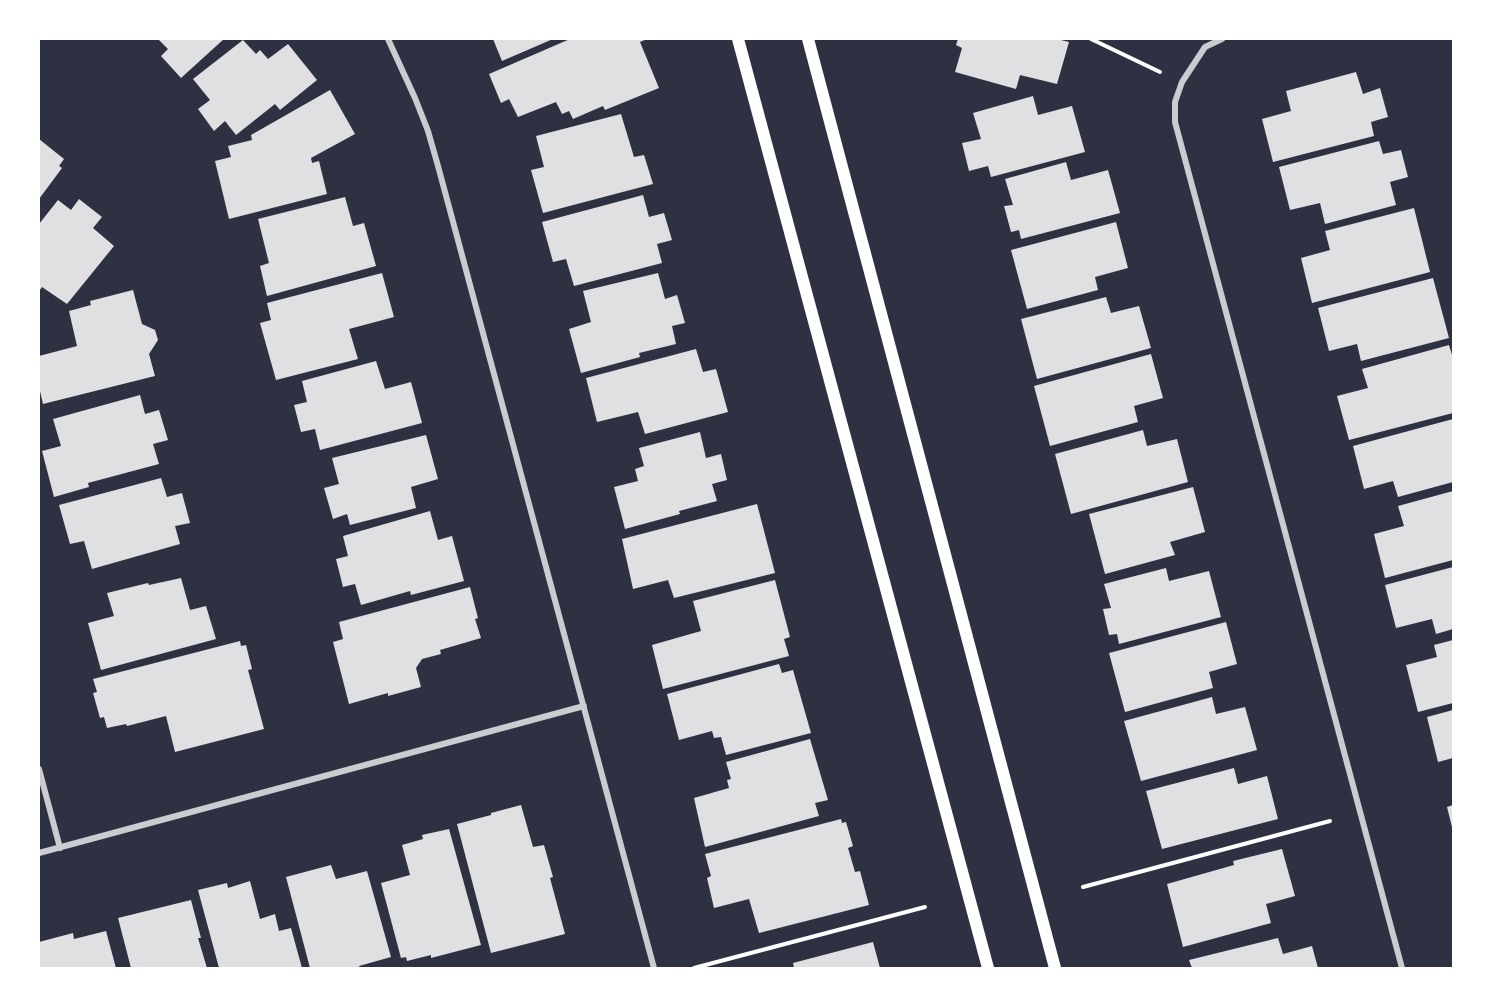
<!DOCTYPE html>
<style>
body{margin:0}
#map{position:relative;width:1492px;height:1007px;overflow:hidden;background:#2d3142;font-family:Bitter,serif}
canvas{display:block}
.frame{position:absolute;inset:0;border:40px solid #fff;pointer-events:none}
</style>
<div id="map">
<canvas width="1492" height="1007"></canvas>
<div class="frame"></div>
</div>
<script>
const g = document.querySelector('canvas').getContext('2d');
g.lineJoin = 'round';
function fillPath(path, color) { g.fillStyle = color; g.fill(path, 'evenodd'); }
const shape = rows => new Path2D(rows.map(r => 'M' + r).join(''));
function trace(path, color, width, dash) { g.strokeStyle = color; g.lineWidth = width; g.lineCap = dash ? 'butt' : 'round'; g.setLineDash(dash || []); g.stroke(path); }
const building = shape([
 [158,39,224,39,181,78,161,56,168,49],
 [493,39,553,39,502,61],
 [570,39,647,39,640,42,659,88,605,110,603,106,573,119,569,111,562,114,556,102,518,117,509,99,501,103,489,74],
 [958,39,1057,39,1069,42,1057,84,1020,75,1016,89,955,72,962,48,956,45],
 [243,40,256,54,260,50,268,59,288,44,317,80,280,110,275,104,236,135,225,121,214,131,198,109,210,100,193,79],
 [1356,72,1363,94,1380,88,1388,117,1371,122,1374,136,1273,162,1262,119,1291,111,1286,91],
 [330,90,355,134,311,158,312,163,319,161,327,194,229,219,215,161,231,157,228,146,252,140,251,135],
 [1033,96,1038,115,1072,106,1085,152,991,177,988,166,969,171,962,143,981,139,973,113],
 [621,114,634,157,644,155,653,184,543,213,531,170,544,167,536,136],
 [39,139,64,159,59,166,62,168,39,199],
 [1379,141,1383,154,1401,150,1408,177,1390,182,1396,205,1325,224,1320,203,1290,210,1279,167],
 [1066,162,1071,180,1108,170,1120,213,1021,239,1019,230,1011,232,1004,206,1013,205,1005,179],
 [643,195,649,217,664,213,672,240,657,244,662,263,574,286,566,259,553,262,542,222],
 [345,197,353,226,364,223,376,266,267,296,260,266,269,263,258,219],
 [79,199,102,217,93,228,114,246,67,304,42,287,39,291,39,224,58,200,71,210],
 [1414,208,1430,272,1312,303,1301,258,1330,250,1325,231],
 [1116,222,1128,268,1095,277,1098,290,1027,309,1011,250],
 [382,273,394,317,349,329,358,359,276,380,260,323,271,320,267,303],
 [658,273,665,299,677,295,685,323,672,326,676,344,639,353,640,357,581,373,569,329,591,322,583,291],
 [1433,278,1449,338,1361,361,1357,344,1329,351,1318,308],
 [133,290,142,324,155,330,158,340,149,354,155,376,43,404,39,387,39,356,77,346,69,311,91,305,90,301],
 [1106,297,1111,313,1139,306,1151,348,1037,379,1021,319],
 [1449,345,1453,358,1453,413,1349,440,1337,396,1368,388,1362,369],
 [696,349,703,372,716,369,728,412,645,434,638,412,597,422,586,378],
 [1151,354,1163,398,1134,406,1138,422,1050,446,1034,386],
 [376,361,385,389,411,382,422,423,320,450,315,429,301,432,294,405,307,402,302,381],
 [140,395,145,414,159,410,168,440,153,444,159,464,88,483,89,487,54,497,42,451,61,446,53,419],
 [1453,419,1453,482,1398,497,1393,481,1364,489,1353,446],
 [1143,430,1147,446,1177,439,1188,482,1071,514,1055,454],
 [700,432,706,458,721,454,727,480,712,484,717,501,679,511,680,514,625,529,614,487,638,481,635,469,644,466,639,448],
 [426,435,438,479,411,487,416,508,350,525,347,514,333,519,324,488,339,484,332,458],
 [161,478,167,497,182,493,190,523,175,526,180,544,92,569,84,541,70,544,59,505],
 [1193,487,1205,532,1170,542,1175,555,1105,574,1089,514],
 [1453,491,1453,560,1385,578,1374,534,1404,526,1398,506],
 [757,504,775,573,674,598,668,580,633,589,622,539],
 [430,511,438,540,452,536,464,581,411,595,410,591,361,605,355,584,343,587,336,559,348,556,343,536],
 [1453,567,1453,629,1436,634,1432,619,1396,628,1385,585],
 [1166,568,1169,581,1209,571,1221,617,1119,644,1117,634,1109,635,1103,609,1111,608,1104,584],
 [181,578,190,610,206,606,216,639,101,670,88,623,114,616,107,593,148,583,149,585],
 [775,580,790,637,784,639,789,656,663,689,652,645,701,631,693,601],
 [470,587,478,618,475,619,481,638,440,650,441,654,422,659,416,668,421,687,388,696,388,693,349,704,333,642,343,639,339,622],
 [1226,622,1237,664,1209,672,1213,688,1125,712,1109,653],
 [1453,640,1453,703,1418,712,1406,665,1437,657,1434,645],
 [240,641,241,646,246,645,252,669,248,670,264,729,175,752,166,716,127,726,126,724,107,728,104,717,100,718,93,693,97,692,93,679],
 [779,664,782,673,793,670,811,733,726,755,721,737,714,738,712,731,679,740,667,694],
 [1212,697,1216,714,1245,707,1257,750,1141,781,1124,721],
 [1453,710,1453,758,1438,762,1427,717],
 [810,739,828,800,815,803,819,816,705,847,694,798,729,788,727,780,731,779,726,762],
 [1234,768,1238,784,1267,776,1278,819,1162,849,1146,791],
 [521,805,533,847,544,845,553,877,550,878,565,934,491,953,457,824,491,815,491,813],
 [1453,805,1453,827,1452,827,1447,807],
 [841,819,842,823,846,822,853,846,848,848,855,872,860,871,869,905,759,933,749,899,714,908,707,878,711,876,705,854],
 [449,829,481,945,431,958,431,955,407,961,406,957,401,958,381,883,410,875,402,845,423,839,422,835],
 [1282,849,1295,896,1266,904,1271,923,1183,947,1167,884,1234,865,1233,861],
 [331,865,336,879,367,871,391,957,359,966,360,968,310,968,286,877],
 [250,881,260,919,275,914,279,931,291,928,302,968,219,968,198,890,227,883,228,888],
 [191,900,201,938,198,938,207,968,131,968,118,918],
 [106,931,116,968,39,968,39,942,73,933,74,939],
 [1278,938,1283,954,1312,946,1318,968,1192,968,1189,960],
 [873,942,880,968,794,968,793,963]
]);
const path = shape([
 [1091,39,1160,72],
 [1083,887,1330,821],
 [694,968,925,907]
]);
const minor = shape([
 [388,39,415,98,428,131,438,166,654,968],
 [1222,39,1205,47,1182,82,1175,102,1175,122,1402,968],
 [39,769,60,848],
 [39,853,584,706]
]);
const secondary = shape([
 [738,39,988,968],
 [808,39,1055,968]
]);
fillPath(building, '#e0e0e3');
trace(path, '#fff', 4);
trace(minor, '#caccd0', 6);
trace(secondary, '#fff', 12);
</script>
